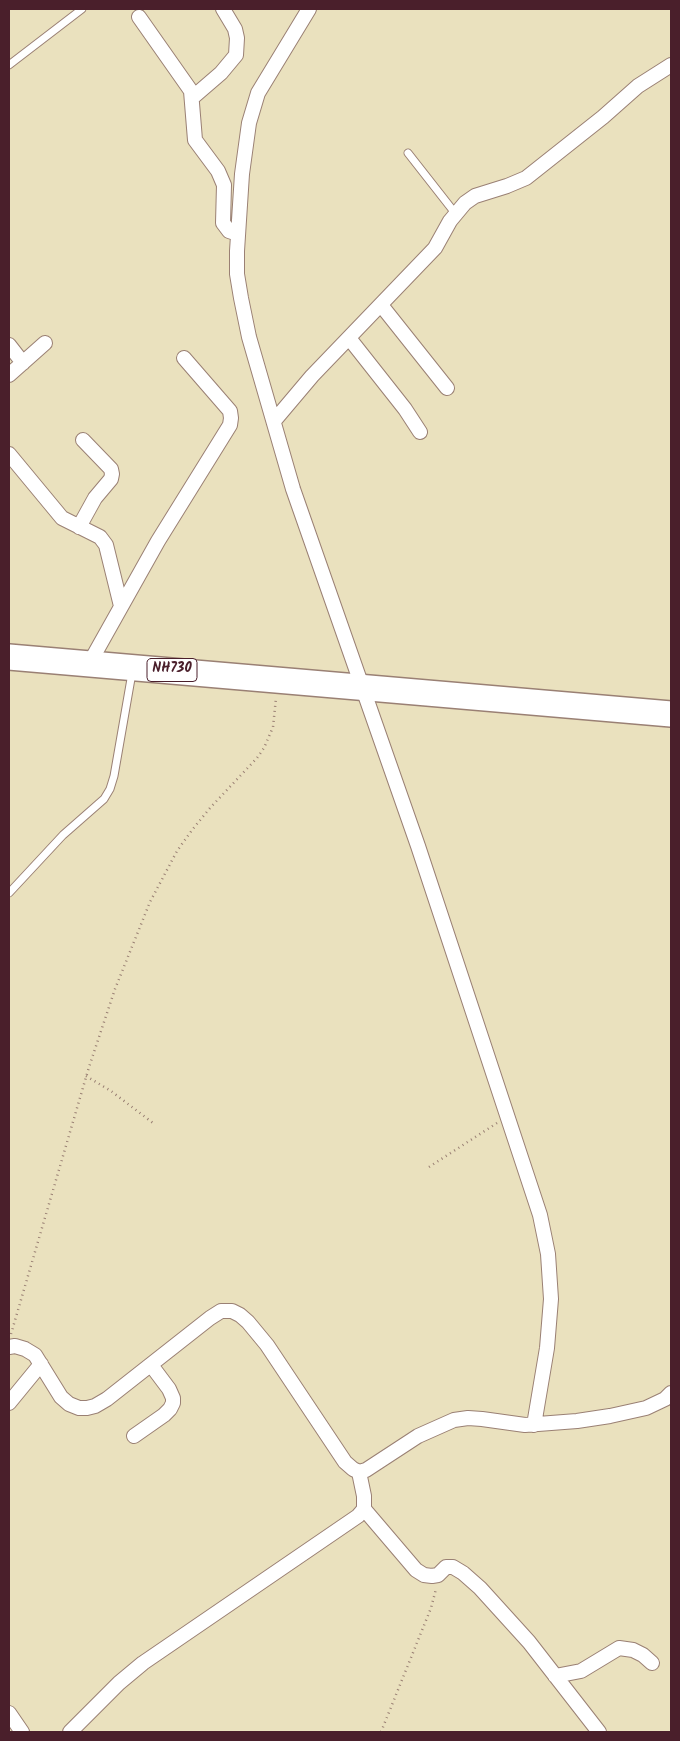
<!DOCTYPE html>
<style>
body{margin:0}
#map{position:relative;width:680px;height:1741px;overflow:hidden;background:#eae1be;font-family:Kalam,sans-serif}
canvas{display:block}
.frame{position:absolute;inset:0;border:10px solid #4a1f2b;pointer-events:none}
</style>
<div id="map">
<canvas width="680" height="1741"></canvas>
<div class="frame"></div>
</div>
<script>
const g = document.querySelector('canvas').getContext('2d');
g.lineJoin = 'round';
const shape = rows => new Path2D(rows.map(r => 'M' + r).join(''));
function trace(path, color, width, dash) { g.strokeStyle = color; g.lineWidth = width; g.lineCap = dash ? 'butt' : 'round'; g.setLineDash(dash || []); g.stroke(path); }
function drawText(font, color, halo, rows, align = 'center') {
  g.font = font + ' Kalam,sans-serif'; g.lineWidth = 4; g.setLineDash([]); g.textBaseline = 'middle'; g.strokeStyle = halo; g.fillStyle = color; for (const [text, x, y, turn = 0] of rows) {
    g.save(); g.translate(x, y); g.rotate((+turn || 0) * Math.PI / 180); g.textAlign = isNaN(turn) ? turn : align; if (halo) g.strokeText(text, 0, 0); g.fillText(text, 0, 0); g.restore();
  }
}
const path = shape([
 [86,1076,111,1091,153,1123],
 [429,1167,497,1123],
 [11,1334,89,1067,115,989,150,902,177,851,192,830,210,808,257,758,264,748,273,727,276,698],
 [381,1732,431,1608,436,1589]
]);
const lane = shape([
 [9,65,82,9],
 [408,153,455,213],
 [9,893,63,835,104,799,110,789,114,776,132,673]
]);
const street = shape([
 [309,9,258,93,249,123,242,174,237,251,237,274,241,298,249,337,293,489,418,846,540,1215,548,1254,551,1299,547,1348,534,1425],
 [139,17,191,91,195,140,218,171,224,185,223,223,229,231,238,234],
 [192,98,221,73,236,55,237,38,235,29,223,9],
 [381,305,447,388],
 [349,338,405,409,420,432],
 [9,345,23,363],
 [9,375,45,343],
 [274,421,312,376,435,248,450,221,465,203,475,196,507,186,526,178,603,117,638,86,671,65],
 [9,454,62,518,100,537,106,545,121,606],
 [79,527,95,498,111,479,112,474,111,469,83,440],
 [89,664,158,541,230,425,231,418,230,411,184,358],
 [9,1347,15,1346,25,1349,35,1355,61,1397,69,1404,79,1408,87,1408,95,1406,107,1399,210,1318,221,1311,232,1311,240,1315,248,1322,267,1345,345,1462,353,1469,359,1472,366,1470,418,1436,454,1420,468,1418,482,1419,525,1425,577,1421,610,1416,646,1408,665,1399,671,1393],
 [9,1403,41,1364],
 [134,1436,164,1415,170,1409,173,1403,173,1398,169,1389,151,1365],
 [364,1509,416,1570,424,1575,432,1576,438,1575,446,1567,453,1567,463,1573,480,1588,529,1642,599,1732],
 [555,1676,581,1671,619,1648,633,1650,643,1655,652,1663],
 [9,1713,22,1732],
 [70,1732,119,1683,143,1663,358,1516,364,1509,364,1496,359,1472]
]);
const highway = shape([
 [9,657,671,714]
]);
const shields = [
 [172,670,50]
];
const shieldNames = [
 ["NH730",172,670]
];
trace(lane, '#9a8074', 9);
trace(street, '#9a8074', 16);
trace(highway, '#9a8074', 28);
trace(path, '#9a8074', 2.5, [1, 4]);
trace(lane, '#fff', 7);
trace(street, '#fff', 14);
trace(highway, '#fff', 25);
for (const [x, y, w] of shields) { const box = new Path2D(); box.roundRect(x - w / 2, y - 11.5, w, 23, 4); g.fillStyle = '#fff'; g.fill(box); trace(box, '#4a1f2b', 1); }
drawText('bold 14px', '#4a1f2b', null, shieldNames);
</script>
